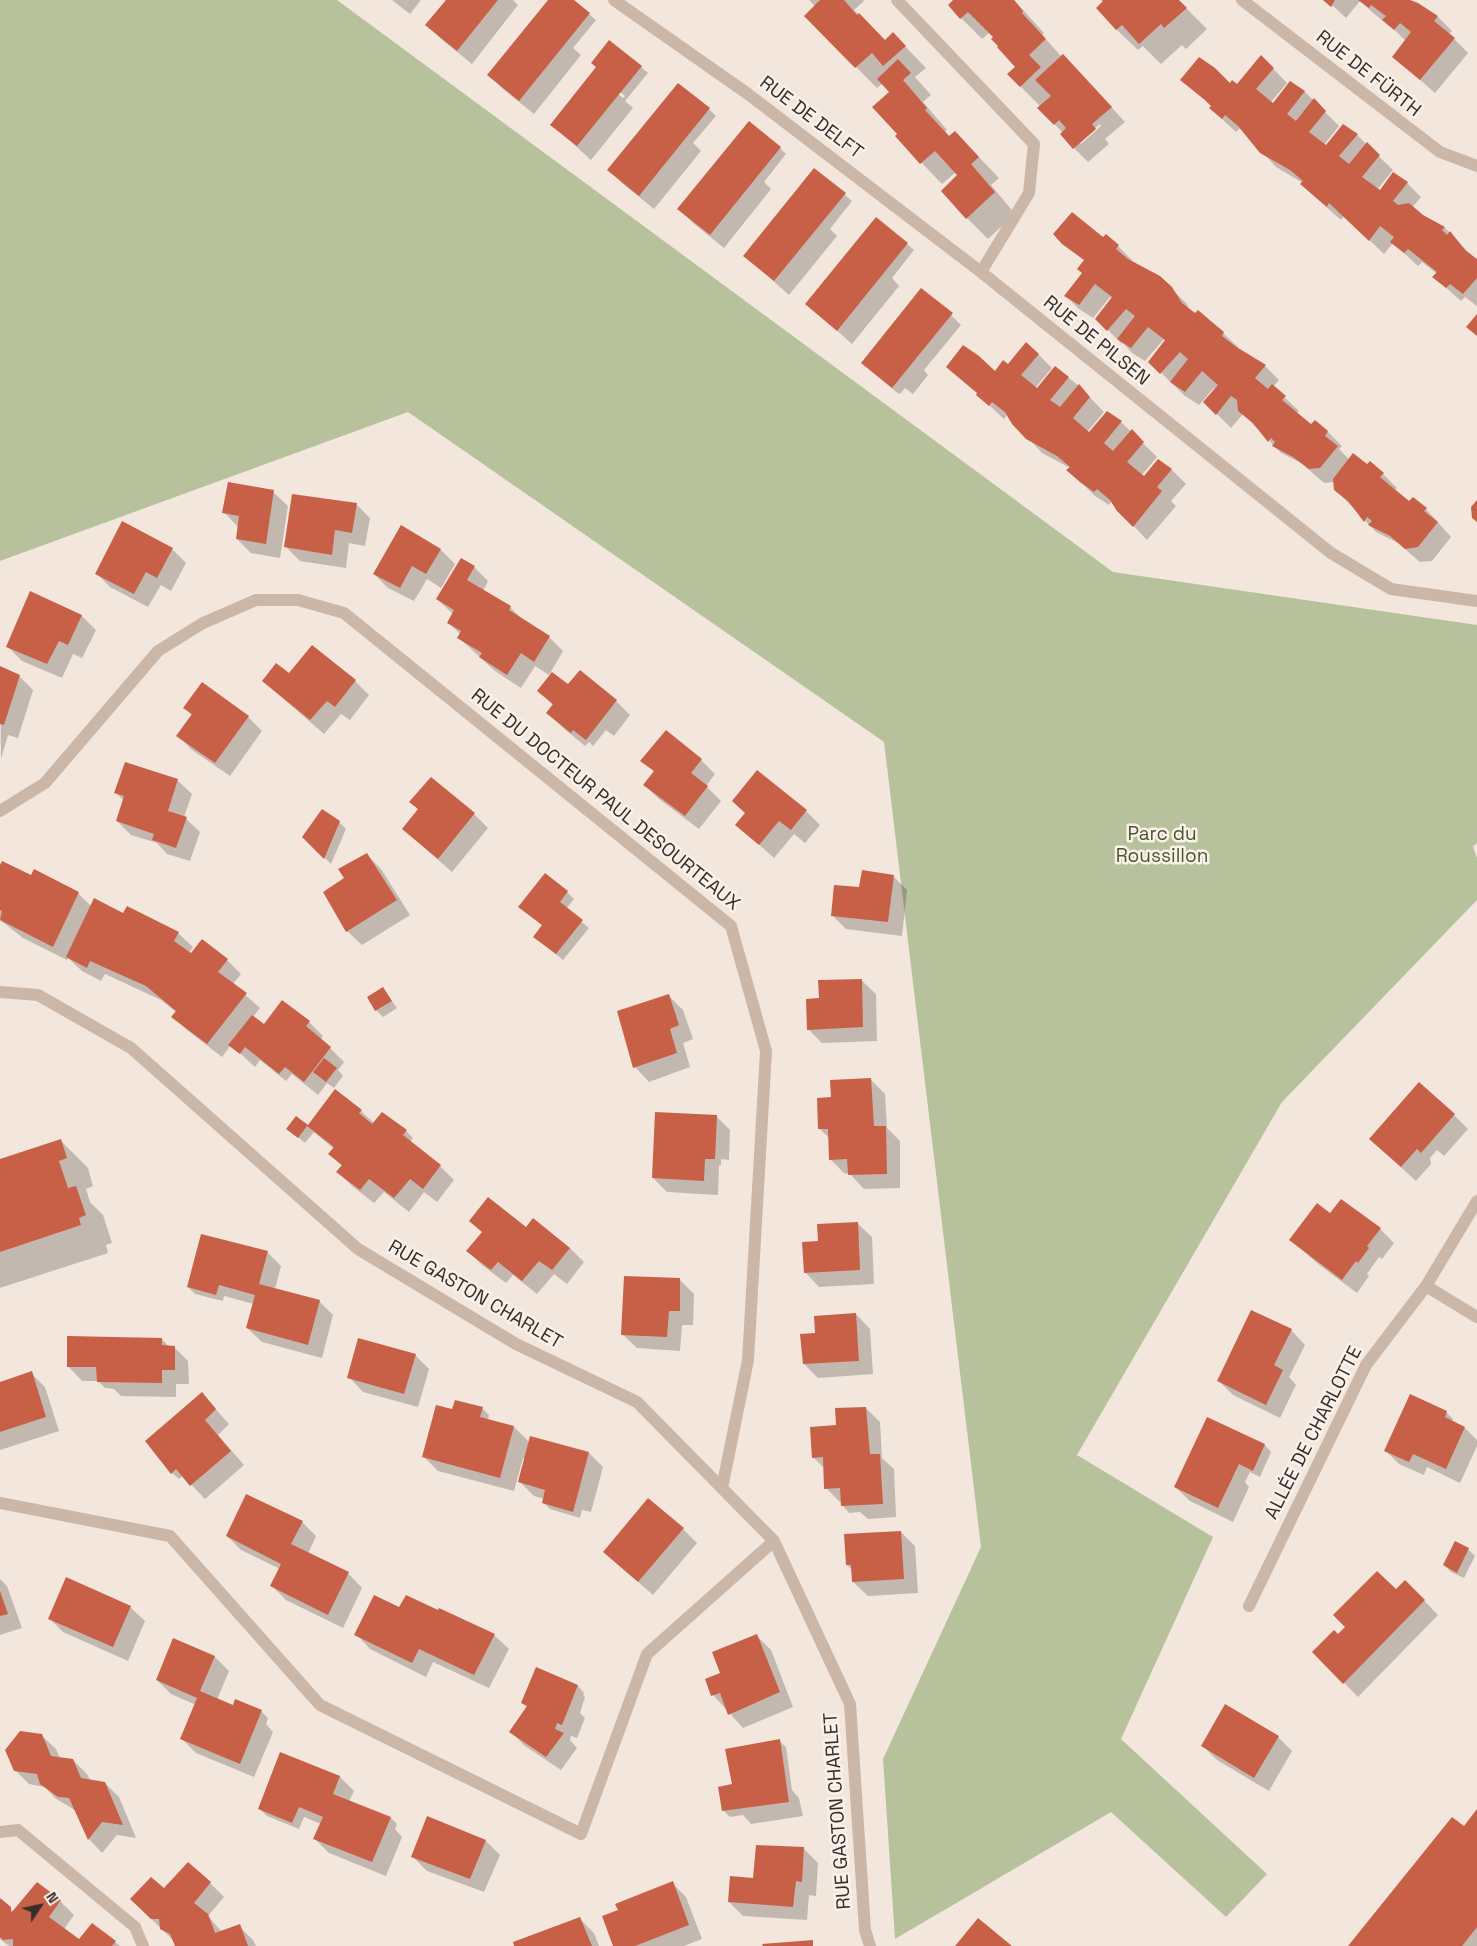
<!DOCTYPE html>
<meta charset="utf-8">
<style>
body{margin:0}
#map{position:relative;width:1477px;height:1946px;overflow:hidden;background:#f3e7dd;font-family:"Space Grotesk",sans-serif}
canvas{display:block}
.north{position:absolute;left:15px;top:1881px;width:50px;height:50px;-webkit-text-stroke:4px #faf2ea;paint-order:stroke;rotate:56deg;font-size:14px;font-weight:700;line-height:20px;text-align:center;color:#382d29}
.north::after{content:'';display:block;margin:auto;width:18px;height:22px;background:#382d29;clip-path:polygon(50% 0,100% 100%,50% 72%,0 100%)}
</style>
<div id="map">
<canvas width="1477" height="1946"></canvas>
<div class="north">N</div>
</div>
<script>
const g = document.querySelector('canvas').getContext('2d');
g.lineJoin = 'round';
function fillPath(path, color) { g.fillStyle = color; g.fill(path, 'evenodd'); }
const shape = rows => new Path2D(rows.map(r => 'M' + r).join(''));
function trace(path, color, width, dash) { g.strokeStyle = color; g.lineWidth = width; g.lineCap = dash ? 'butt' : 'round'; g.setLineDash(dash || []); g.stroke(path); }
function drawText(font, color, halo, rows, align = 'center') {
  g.font = font + ' "Space Grotesk",sans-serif'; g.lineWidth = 5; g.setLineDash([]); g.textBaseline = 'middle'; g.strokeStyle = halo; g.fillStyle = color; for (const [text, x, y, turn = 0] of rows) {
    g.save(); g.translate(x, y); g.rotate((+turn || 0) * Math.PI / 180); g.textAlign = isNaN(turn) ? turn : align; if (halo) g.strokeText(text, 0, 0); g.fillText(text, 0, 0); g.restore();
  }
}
const green = shape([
 [0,0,337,0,1113,572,1477,625,1477,843,1473,847,1477,858,1477,900,1282,1102,1077,1455,1213,1537,1121,1739,1267,1874,1226,1917,1111,1812,895,1939,883,1759,981,1547,884,742,408,412,0,561]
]);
const shadow = shape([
 [392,0,421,0,410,14],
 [447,0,513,0,518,5,472,64,441,39,427,25],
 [549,0,572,0,596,20,573,48,581,55,534,114,503,89,489,75],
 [809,0,863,0,864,1,854,10,885,41,893,34,926,68,915,77,931,95,923,102,947,130,945,132,950,137,955,132,999,178,991,185,1015,214,988,239,967,218,959,176,956,172,942,184,896,136,899,134,891,92,883,83,877,88,805,16,815,6],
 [955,0,1014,0,1044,33,1042,35,1062,57,1077,70,1125,122,1105,139,1109,144,1088,162,1074,148,1063,133,1039,108,1041,107,1020,86,1017,67,995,37,990,32,982,39,961,18],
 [1100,124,1101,126,1081,144,1079,142],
 [1103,0,1178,0,1207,29,1186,49,1182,45,1161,64,1143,46,1138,50,1117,30,1098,8,1104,2],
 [1323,0,1407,0,1417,4,1438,17,1452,31,1449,34,1468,53,1435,93,1394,57,1406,41,1384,20,1383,21,1372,12,1360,1,1346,18,1331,4,1333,8],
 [1262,57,1287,83,1271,102,1273,104,1291,83,1305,92,1339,126,1324,145,1326,147,1343,126,1357,135,1393,170,1377,190,1380,192,1407,183,1421,197,1412,208,1424,217,1445,228,1477,261,1477,306,1465,297,1461,301,1434,277,1437,274,1422,262,1418,266,1393,243,1384,254,1344,216,1341,220,1316,198,1302,184,1303,183,1276,167,1240,128,1236,132,1210,108,1212,106,1188,86,1237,86],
 [598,67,641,67,648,73,625,101,633,108,591,160,552,125],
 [599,76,625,96,623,98,599,79],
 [709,109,716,116,693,143,701,151,654,209,623,184,609,170],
 [780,148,786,154,764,182,771,189,724,248,693,223,679,209],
 [814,169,852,201,830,229,837,236,789,295,745,256],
 [1104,239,1118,246,1132,260,1131,262,1159,277,1186,303,1191,312,1223,333,1238,347,1236,349,1265,366,1279,380,1273,387,1299,411,1296,414,1311,426,1315,422,1328,432,1342,446,1339,449,1350,460,1383,474,1397,488,1395,490,1410,503,1413,498,1426,509,1451,537,1432,561,1420,562,1398,543,1376,532,1335,489,1334,482,1324,483,1301,463,1281,453,1243,414,1231,428,1205,402,1216,389,1214,388,1199,405,1185,396,1150,362,1166,341,1164,339,1145,361,1132,353,1123,343,1122,344,1097,319,1113,299,1110,297,1093,318,1079,309,1065,295,1084,273,1085,261,1063,243],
 [907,244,914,250,892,278,899,286,852,344,807,304],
 [947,311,961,325,924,370,928,375,913,394,905,388,900,394,896,392,862,362],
 [1038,354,1052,368,1035,388,1037,390,1056,368,1079,386,1104,412,1087,432,1089,434,1121,422,1157,457,1142,475,1144,477,1158,460,1172,470,1186,484,1171,501,1176,506,1147,540,1111,502,1109,505,1095,496,1068,470,1070,468,1042,453,1007,415,1004,419,977,394,995,372],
 [273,492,288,506,280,558,251,553,237,539,238,527,224,512],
 [356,504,370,518,365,546,349,543,346,568,300,561,286,547],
 [401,527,441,550,455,564,441,588,427,579,414,601,388,588,374,574],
 [172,549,186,563,171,591,161,585,148,607,110,587,96,573],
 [474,567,488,581,483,591,510,607,525,622,549,637,563,651,549,675,535,666,521,688,495,671,459,638,461,635,448,622,453,614,437,599],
 [82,616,96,630,82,658,73,654,62,678,22,661,8,647],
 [312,647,355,681,369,695,350,720,341,714,324,734,263,681,289,675],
 [0,667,19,676,33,690,18,738,8,735,1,759],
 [580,672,616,701,630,715,614,736,606,730,593,746,589,742,585,746,562,727,548,713,554,706,538,691,568,686],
 [185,708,248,717,262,731,230,776,192,750,178,736,192,716],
 [666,731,701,760,715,774,706,786,721,801,699,829,659,799,645,785,655,772,649,767],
 [431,779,474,814,488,828,452,872,403,829,419,810,411,802],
 [177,780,192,794,184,817,200,832,190,861,167,854,157,843,131,835,117,821,124,801,116,793],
 [806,811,820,825,805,843,794,834,774,858,737,825],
 [339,822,346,829,331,864,304,837],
 [367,855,381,869,410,915,362,945,347,931],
 [0,867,78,893,92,907,124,914,128,908,178,933,193,947,189,953,227,960,241,974,233,984,260,1008,253,1017,264,1025,309,1022,323,1036,321,1039,344,1062,338,1070,343,1076,334,1088,327,1083,318,1095,292,1074,286,1081,260,1060,255,1067,231,1045,222,1057,187,1030,173,1016,176,1012,161,1000,105,974,101,981,82,971,68,958,67,960,23,938,0,920],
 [893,876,907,890,902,936,846,929,832,915],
 [567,892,574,899,566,909,589,928,563,960,542,943,543,926,527,913],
 [861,980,876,994,877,1041,822,1043,808,1029,820,1000],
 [383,989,397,1008,383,1017,376,1010],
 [669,996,683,1010,693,1039,683,1043,690,1067,649,1082,635,1067],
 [871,1080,885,1094,887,1128,900,1141,900,1188,864,1189,849,1173,845,1174,830,1159,830,1139,819,1128,834,1098],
 [336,1091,361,1111,374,1123,382,1114,406,1131,413,1138,410,1142,440,1166,454,1180,437,1202,424,1192,409,1212,384,1192,374,1203,352,1186,338,1172,342,1166,330,1154,334,1149,314,1132,305,1143,287,1128,296,1117,308,1126],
 [1454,1115,1468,1129,1444,1156,1437,1150,1430,1158,1431,1164,1416,1181,1370,1139],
 [716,1116,730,1130,729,1160,721,1159,721,1165,719,1165,718,1195,667,1192,653,1178],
 [61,1141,88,1168,93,1186,86,1189,90,1202,103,1215,112,1243,106,1245,108,1253,0,1288,0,1160],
 [1330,1215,1380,1229,1394,1243,1382,1259,1379,1257,1367,1274,1369,1276,1357,1293,1318,1264,1291,1240],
 [857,1223,872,1237,874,1284,819,1287,805,1272,819,1243],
 [526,1228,570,1248,584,1262,567,1284,554,1274,537,1294,513,1275,506,1283,482,1265,468,1251],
 [267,1252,281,1266,275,1289,319,1301,333,1315,322,1358,262,1342,247,1328,254,1304,224,1296,223,1301,195,1294,188,1287],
 [680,1280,694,1294,693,1325,682,1325,680,1351,637,1348,622,1334],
 [856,1314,870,1329,873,1374,818,1378,804,1364,816,1334],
 [1291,1330,1305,1345,1289,1377,1296,1385,1280,1418,1233,1395,1219,1381],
 [162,1339,169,1347,174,1347,188,1361,189,1384,176,1384,176,1397,121,1396,114,1389,105,1388,98,1381,82,1381,68,1366],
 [415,1355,429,1369,418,1407,363,1392,349,1377],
 [31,1373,45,1387,59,1431,0,1450,0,1383],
 [202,1394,229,1424,218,1435,244,1465,205,1499,183,1476,179,1479,172,1473],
 [482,1408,489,1415,488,1420,514,1427,530,1443,531,1437,589,1453,603,1467,591,1512,582,1510,580,1518,550,1509,543,1502,544,1499,534,1496,520,1482,526,1459,523,1458,514,1491,438,1471,424,1457,453,1410],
 [866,1408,880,1422,882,1458,894,1469,896,1517,868,1519,860,1512,849,1513,843,1506,842,1502,840,1502,826,1488,825,1469,814,1458,837,1426],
 [1446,1412,1453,1419,1452,1422,1465,1428,1477,1440,1477,1446,1460,1483,1427,1467,1424,1475,1399,1464,1385,1450],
 [1208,1418,1265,1445,1271,1452,1260,1477,1250,1472,1245,1482,1249,1487,1233,1522,1190,1501,1175,1487],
 [247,1495,302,1522,316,1536,308,1554,348,1573,362,1588,343,1628,286,1600,272,1586,280,1569,241,1550,227,1536],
 [683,1529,697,1543,653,1595,604,1552],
 [901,1532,915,1546,918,1593,868,1596,853,1582,853,1571,847,1565],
 [1456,1543,1468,1549,1475,1556,1464,1578,1451,1572,1444,1565],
 [0,1579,7,1586,22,1628,0,1635],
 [1405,1581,1438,1615,1358,1697,1314,1652,1338,1636,1404,1599],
 [130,1607,145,1621,128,1661,63,1632,49,1618],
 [440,1609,494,1635,509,1649,489,1688,433,1662,426,1677,370,1649,356,1634,404,1611,438,1612],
 [757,1636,771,1650,793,1707,743,1728,713,1695,721,1673],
 [215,1657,229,1671,217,1700,238,1709,261,1711,268,1718,266,1724,273,1732,254,1777,196,1753,182,1739,196,1705,171,1694,157,1680],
 [578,1686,584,1693,583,1695,585,1697,580,1713,585,1718,577,1738,571,1736,570,1740,577,1748,561,1770,525,1746,511,1732,528,1708,523,1703],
 [41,1735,56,1749,60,1758,73,1760,87,1774,90,1780,105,1783,119,1797,136,1838,117,1835,102,1853,89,1839,76,1811,55,1798,45,1787,29,1784,15,1770],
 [1278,1737,1292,1751,1269,1791,1217,1760,1203,1746],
 [779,1741,786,1747,792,1790,799,1798,803,1816,751,1824,743,1815,730,1817,724,1811],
 [281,1754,340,1777,354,1791,349,1801,391,1818,397,1824,395,1829,402,1837,386,1876,329,1853,315,1839,321,1824,304,1817,299,1829,267,1816,260,1809],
 [1477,1811,1477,1946,1350,1946,1464,1827],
 [428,1818,486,1841,500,1855,484,1892,427,1871,413,1857],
 [804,1849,818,1863,816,1896,809,1895,807,1920,743,1916,729,1902,754,1880],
 [210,1883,224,1897,208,1916,222,1932,239,1926,253,1940,256,1946,176,1946,175,1942,145,1913,165,1889],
 [672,1883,686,1897,702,1939,684,1946,615,1946,620,1911],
 [0,1901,14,1912,60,1901,74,1915,64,1929,79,1941,115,1942,120,1946,9,1946,0,1939],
 [580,1919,594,1933,599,1946,516,1946]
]);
const building = shape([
 [446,0,498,0,457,51,425,25],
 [548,0,574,0,590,13,519,101,487,75],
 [820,0,844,0,857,15,859,13,885,40,893,32,906,46,883,66,872,53,855,68,804,16],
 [953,0,1014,0,1023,11,1022,13,1046,39,1029,55,1041,67,1020,87,1007,74,1015,67,997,47,998,46,991,39,993,37,968,12,960,19,948,5],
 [1101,0,1179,0,1187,8,1164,28,1161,24,1139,44,1122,25,1116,30,1096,8,1103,1],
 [1323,0,1335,0,1331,7],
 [1358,0,1410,0,1418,3,1438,16,1434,21,1455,38,1420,80,1392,57,1411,32,1400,23,1394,30,1382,20,1386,16,1371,5,1369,8],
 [609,40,642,66,577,146,550,125,596,67,591,63],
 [1063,54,1112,107,1092,124,1096,129,1073,149,1060,134,1066,128,1059,120,1054,125,1037,108,1051,96,1035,80],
 [1261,55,1274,68,1256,89,1273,103,1290,81,1305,91,1287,114,1296,121,1314,98,1326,111,1309,132,1326,145,1343,124,1358,134,1339,156,1349,164,1367,142,1380,155,1362,177,1380,190,1393,172,1408,182,1393,201,1398,205,1409,203,1423,215,1445,227,1442,230,1447,235,1450,231,1465,250,1477,259,1477,278,1463,294,1450,284,1446,288,1432,277,1437,272,1408,249,1404,253,1390,242,1394,237,1380,226,1369,241,1329,203,1327,207,1300,184,1303,181,1290,170,1260,153,1238,126,1225,115,1222,119,1209,108,1211,106,1205,100,1180,80,1199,57,1215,68,1230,83,1232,80,1237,84],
 [898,59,911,73,903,80,927,108,925,110,949,136,955,131,979,157,971,164,995,192,966,219,941,191,957,175,935,151,920,164,895,136,897,134,872,107,889,92,877,79],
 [678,83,710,108,639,196,607,170],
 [749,121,781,147,710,235,677,209],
 [814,168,846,193,774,281,743,256],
 [1072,212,1103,237,1106,234,1119,245,1116,249,1128,259,1160,276,1172,287,1182,303,1195,313,1198,310,1212,322,1224,332,1222,336,1235,346,1266,365,1255,378,1268,389,1272,384,1286,396,1282,400,1311,424,1315,420,1328,431,1325,436,1338,446,1320,468,1309,469,1293,457,1272,446,1275,442,1271,438,1268,442,1253,423,1238,411,1237,400,1231,396,1216,415,1203,402,1218,385,1202,371,1185,392,1170,382,1188,359,1180,352,1160,374,1148,362,1165,340,1148,327,1131,348,1117,339,1135,316,1126,309,1107,331,1095,319,1112,297,1095,284,1079,305,1064,296,1082,273,1077,269,1084,260,1062,244,1053,234],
 [876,217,908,243,837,331,805,304],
 [921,288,953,313,892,388,861,363],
 [1477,314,1477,336,1466,327],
 [1026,342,1039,354,1021,375,1037,388,1055,366,1069,377,1050,400,1060,407,1079,384,1090,397,1073,418,1089,432,1107,411,1122,421,1104,443,1113,451,1132,429,1144,442,1127,462,1144,476,1158,459,1172,469,1157,487,1162,491,1133,527,1117,511,1110,500,1097,489,1094,492,1080,482,1066,470,1070,467,1057,456,1026,439,1012,424,1005,412,992,402,989,406,976,395,977,393,946,367,963,345,979,356,995,371,1003,360,1008,364],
 [1353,453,1367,464,1370,461,1384,473,1380,477,1409,501,1413,497,1427,508,1424,511,1438,522,1418,547,1405,549,1390,536,1368,525,1372,521,1367,517,1364,522,1349,502,1334,490,1333,479],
 [228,482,274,490,266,544,236,539,239,516,222,513],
 [292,494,357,503,352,533,335,530,332,555,284,547],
 [1477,500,1477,522,1472,518,1471,507],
 [122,521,173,548,157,578,146,572,134,594,95,574],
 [401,525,441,549,426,574,412,566,400,588,373,574],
 [461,558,475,566,467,580,511,606,509,610,550,636,534,662,521,653,507,675,479,657,482,653,457,638,461,631,447,623,454,610,436,599],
 [30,591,82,615,68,645,59,641,47,664,6,647],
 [312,645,356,680,335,707,327,701,310,720,262,681,276,663,289,673],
 [0,666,20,675,4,725,0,724],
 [580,670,617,700,586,740,573,730,571,733,546,713,553,704,537,691,552,672,568,684],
 [202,682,249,716,215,763,176,736,192,714,183,708],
 [666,730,702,759,691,773,708,786,685,816,643,785,654,771,640,761],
 [125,762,178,779,168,811,187,817,176,848,152,840,154,834,116,821,124,796,114,793],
 [757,770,807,810,791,830,779,821,759,845,735,825,745,813,732,801],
 [431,777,475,813,438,859,402,829,418,809,409,802],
 [322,809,340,821,324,859,302,837],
 [367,853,397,900,346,932,323,892,344,878,338,869],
 [2,861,31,875,34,869,79,892,53,947,0,920,2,911,0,910,0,865],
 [862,870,894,875,888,922,831,916,834,885,859,887],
 [545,873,568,891,560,902,583,920,556,954,533,937,542,925,518,907],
 [94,898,123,913,127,906,179,932,174,941,191,953,202,939,228,959,218,972,247,993,207,1044,171,1017,176,1011,146,986,90,961,87,968,66,957],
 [862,979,863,1027,807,1030,806,999,819,998,818,980],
 [383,987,392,1001,375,1011,367,997],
 [669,994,679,1025,670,1029,677,1053,633,1068,617,1011],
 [282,1000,310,1021,306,1026,331,1047,304,1082,285,1067,279,1074,245,1047,240,1054,228,1045,252,1015,264,1024],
 [324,1058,337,1068,326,1082,313,1072],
 [871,1078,874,1126,886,1126,887,1174,848,1175,847,1159,829,1160,828,1129,818,1129,817,1098,831,1097,830,1080],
 [1419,1082,1455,1114,1421,1153,1417,1149,1401,1167,1369,1139],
 [335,1089,362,1110,359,1113,372,1124,382,1112,407,1130,403,1135,441,1165,423,1189,410,1179,394,1198,369,1179,360,1190,336,1172,342,1165,328,1154,334,1147,307,1126,298,1138,286,1129,296,1116,308,1125],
 [655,1112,717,1115,715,1159,705,1159,704,1181,652,1178],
 [61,1139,67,1158,59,1161,68,1188,76,1186,86,1215,79,1218,81,1225,0,1252,0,1159],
 [488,1197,526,1227,533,1218,570,1248,552,1270,539,1261,522,1281,498,1262,491,1270,466,1251,482,1232,469,1221],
 [1341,1199,1381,1228,1367,1246,1369,1248,1358,1263,1356,1261,1342,1280,1289,1240,1317,1203,1330,1213],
 [858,1222,860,1270,804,1273,802,1242,818,1241,817,1224],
 [201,1234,268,1251,259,1284,320,1300,308,1345,246,1328,255,1295,219,1285,216,1295,187,1287],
 [624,1276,680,1278,680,1311,669,1311,667,1337,621,1335],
 [1251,1310,1292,1329,1274,1365,1283,1370,1266,1405,1217,1381],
 [856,1313,859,1361,803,1364,800,1334,815,1333,814,1316],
 [67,1336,162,1338,162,1345,175,1346,175,1370,162,1370,162,1383,97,1382,96,1367,67,1367],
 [358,1338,416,1354,404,1394,347,1378],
 [32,1371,46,1417,0,1432,0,1382],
 [202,1392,216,1409,205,1420,231,1451,190,1486,176,1469,171,1474,145,1441],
 [1410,1394,1447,1411,1445,1417,1465,1427,1446,1469,1413,1454,1409,1462,1384,1451],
 [455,1400,483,1407,480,1417,514,1426,500,1478,422,1457,436,1405,452,1409],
 [866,1407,870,1454,880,1454,883,1504,841,1506,840,1488,824,1489,823,1457,812,1458,810,1427,836,1425,835,1408],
 [1207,1417,1265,1444,1253,1471,1239,1464,1218,1508,1174,1487],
 [530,1436,589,1452,573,1512,542,1503,545,1490,518,1482],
 [246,1494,303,1521,291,1544,349,1572,328,1615,270,1586,281,1564,226,1536],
 [648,1498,684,1528,638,1582,603,1552],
 [901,1531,904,1579,852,1582,851,1565,846,1565,844,1534],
 [1455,1541,1469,1548,1457,1573,1443,1565],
 [1377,1571,1396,1589,1405,1580,1425,1600,1343,1684,1312,1652,1334,1630,1338,1634,1345,1627,1333,1615],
 [66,1577,131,1606,113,1647,48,1619],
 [0,1591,8,1614,0,1616],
 [374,1595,399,1607,406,1595,438,1610,439,1608,495,1634,474,1675,419,1649,412,1663,354,1635],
 [757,1634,780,1692,728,1715,720,1693,711,1696,705,1679,720,1673,712,1652],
 [173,1638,215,1656,200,1691,233,1705,235,1699,262,1710,240,1764,180,1739,197,1698,156,1680],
 [536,1667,578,1685,562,1725,557,1723,555,1729,564,1733,546,1757,509,1732,527,1706,521,1703],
 [1225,1704,1279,1736,1254,1778,1201,1746],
 [20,1731,42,1734,51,1756,73,1759,81,1778,105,1782,123,1825,102,1822,88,1840,69,1798,58,1797,40,1784,37,1774,14,1771,5,1750],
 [780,1739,789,1802,722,1811,718,1787,732,1784,725,1749],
 [280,1752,340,1776,333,1794,391,1817,372,1862,313,1839,323,1817,299,1807,292,1823,258,1809],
 [1477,1809,1477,1927,1462,1946,1348,1946,1452,1817,1464,1826],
 [427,1816,486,1840,470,1879,411,1857],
 [756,1845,804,1847,802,1882,796,1881,793,1907,728,1902,730,1876,753,1878],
 [188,1862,211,1882,194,1903,208,1914,215,1933,240,1924,248,1946,175,1946,170,1934,160,1929,159,1919,151,1919,130,1899,151,1877,164,1888],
 [673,1881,689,1925,635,1946,613,1946,602,1916,618,1910,615,1904],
 [37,1882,61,1900,49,1917,79,1939,92,1923,116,1941,112,1946,13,1946,13,1939,3,1940,0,1937,0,1898,11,1907,11,1913],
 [580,1917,592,1946,514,1946,513,1942],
 [978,1918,1012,1946,955,1946],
 [813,1940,813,1946,763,1946,762,1944]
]);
const minor = shape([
 [614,0,748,94,981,272,1331,553,1391,589,1477,601],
 [897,0,1034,144,1029,193,981,272],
 [1242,0,1440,152,1477,166],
 [0,811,45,783,158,651,203,623,256,600,298,600,344,613,731,926,766,1051,748,1360,722,1488],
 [0,992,38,995,131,1048,358,1249,516,1344,637,1402,774,1541,850,1704,865,1930,870,1946],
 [1426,1286,1477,1201],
 [0,1503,170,1536,320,1705,581,1834,647,1654,774,1541],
 [1249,1606,1366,1365,1426,1286,1477,1317],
 [0,1832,18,1830,135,1927,143,1946]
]);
const streetNames = [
 ["RUE DE FÜRTH",1368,74,38],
 ["RUE DE DELFT",811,118,37],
 ["RUE DE PILSEN",1096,341,39],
 ["RUE DU DOCTEUR PAUL DESOURTEAUX",605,800,39],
 ["RUE GASTON CHARLET",475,1295,30],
 ["ALLÉE DE CHARLOTTE",1314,1433,-63],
 ["RUE GASTON CHARLET",838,1811,-94]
];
const parkNames = [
 ["Parc du",1162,835],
 ["Roussillon",1162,857]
];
fillPath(green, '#b7c29d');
fillPath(shadow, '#0003');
fillPath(building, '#c76046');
trace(minor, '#cbb7a8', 12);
drawText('19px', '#382d29', '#faf2ea', streetNames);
drawText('19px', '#49562c', '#faf2ea', parkNames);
</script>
